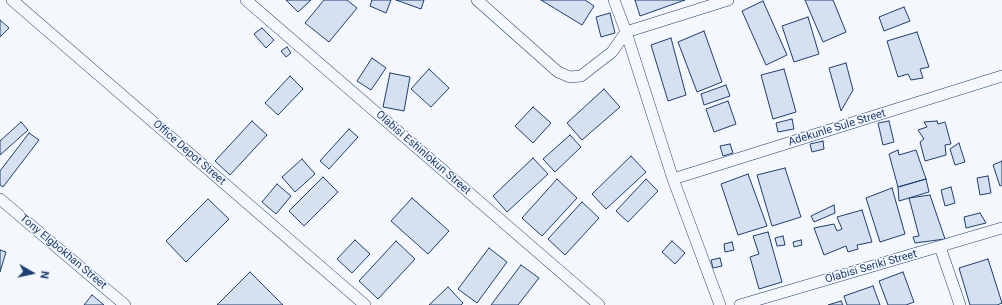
<!DOCTYPE html>
<style>
body{margin:0}
#map{position:relative;width:1002px;height:305px;overflow:hidden;background:#f4f7fb;font-family:Roboto,sans-serif}
canvas{display:block}
.north{position:absolute;left:12px;top:253px;width:40px;height:40px;-webkit-text-stroke:3px #f4f7fb;paint-order:stroke;rotate:99deg;font-size:11px;font-weight:700;line-height:16px;text-align:center;color:#1d3f73}
.north::after{content:'';display:block;margin:auto;width:14px;height:18px;background:#1d3f73;clip-path:polygon(50% 0,100% 100%,50% 72%,0 100%)}
</style>
<div id="map">
<canvas width="1002" height="305"></canvas>
<div class="north">N</div>
</div>
<script>
const g = document.querySelector('canvas').getContext('2d');
g.lineJoin = 'round';
function fillPath(path, color) { g.fillStyle = color; g.fill(path, 'evenodd'); }
const shape = rows => new Path2D(rows.map(r => 'M' + r).join(''));
function trace(path, color, width, dash) { g.strokeStyle = color; g.lineWidth = width; g.lineCap = dash ? 'butt' : 'round'; g.setLineDash(dash || []); g.stroke(path); }
function drawText(font, color, halo, rows, align = 'center') {
  g.font = font + ' Roboto,sans-serif'; g.lineWidth = 3; g.setLineDash([]); g.textBaseline = 'middle'; g.strokeStyle = halo; g.fillStyle = color; for (const [text, x, y, turn = 0] of rows) {
    g.save(); g.translate(x, y); g.rotate((+turn || 0) * Math.PI / 180); g.textAlign = isNaN(turn) ? turn : align; if (halo) g.strokeText(text, 0, 0); g.fillText(text, 0, 0); g.restore();
  }
}
const building = shape([
 [286,0,311,0,298,12,286,0],
 [324,0,347,0,357,8,329,42,305,23,324,0],
 [372,0,391,0,386,13,370,6,372,0],
 [396,0,424,0,421,9,396,0],
 [541,0,585,0,594,6,582,25,541,0],
 [635,0,685,0,640,16,635,0],
 [805,0,833,0,846,32,823,42,805,0],
 [763,1,787,55,766,65,742,11,763,1],
 [904,7,910,21,884,31,879,17,904,7],
 [610,13,615,33,601,37,596,17,610,13],
 [808,17,819,54,794,62,782,26,808,17],
 [0,20,9,28,0,37,0,20],
 [262,28,274,40,266,48,254,34,262,28],
 [704,31,722,82,697,92,678,42,704,31],
 [917,32,929,67,920,69,923,78,911,80,908,74,898,77,887,41,917,32],
 [671,38,686,95,668,101,651,45,671,38],
 [287,47,291,53,286,57,281,51,287,47],
 [372,58,386,68,371,90,357,81,372,58],
 [846,63,853,90,841,111,829,68,846,63],
 [429,69,449,88,431,107,411,89,429,69],
 [784,69,796,112,773,119,761,75,784,69],
 [390,73,410,77,404,111,383,107,390,73],
 [290,76,303,89,278,115,265,103,290,76],
 [726,85,730,96,704,105,701,94,726,85],
 [604,89,620,107,582,140,567,123,604,89],
 [728,101,736,124,714,132,706,109,728,101],
 [533,107,551,123,533,143,515,126,533,107],
 [792,119,794,129,778,132,776,123,792,119],
 [252,121,267,135,230,175,215,161,252,121],
 [889,121,894,142,883,145,878,123,889,121],
 [937,121,938,124,945,122,951,144,945,145,946,155,925,161,920,142,924,139,918,130,927,127,924,122,937,121],
 [21,122,28,130,0,155,0,141,21,122],
 [349,129,358,137,329,169,320,161,349,129],
 [29,133,39,140,3,187,0,185,0,171,29,133],
 [570,135,581,147,555,172,543,159,570,135],
 [823,141,824,149,812,152,810,144,823,141],
 [959,143,965,162,955,165,950,149,959,143],
 [730,144,733,153,723,156,720,146,730,144],
 [898,150,899,155,916,150,926,179,898,187,889,154,898,150],
 [631,156,646,172,606,209,592,194,631,156],
 [533,158,548,174,507,212,493,196,533,158],
 [302,159,315,174,295,192,282,177,302,159],
 [1002,161,1002,185,1000,186,993,165,1002,161],
 [785,168,801,217,772,226,757,175,785,168],
 [748,174,767,226,738,235,721,184,748,174],
 [988,176,991,193,980,195,977,178,988,176],
 [323,177,338,192,304,226,289,211,323,177],
 [557,179,577,198,542,236,522,218,557,179],
 [646,179,658,191,628,222,616,211,646,179],
 [926,179,929,192,899,201,898,187,926,179],
 [277,184,291,196,276,214,262,202,277,184],
 [951,187,955,203,945,206,941,190,951,187],
 [892,188,905,234,880,242,866,198,892,188],
 [930,195,945,239,915,243,913,237,919,236,909,198,930,195],
 [412,198,449,231,428,254,391,221,412,198],
 [208,199,229,219,186,262,166,241,208,199],
 [582,202,599,218,565,255,548,239,582,202],
 [834,205,835,213,814,222,811,216,834,205],
 [862,210,872,242,857,245,858,249,848,252,846,246,824,255,814,228,834,224,837,231,842,229,837,217,862,210],
 [980,213,986,223,966,228,964,217,980,213],
 [768,232,782,282,759,289,750,257,759,254,753,236,768,232],
 [783,236,785,245,777,246,775,238,783,236],
 [355,240,370,254,352,273,337,259,355,240],
 [801,240,802,245,794,247,793,242,801,240],
 [396,241,415,259,378,299,359,281,396,241],
 [672,241,685,253,675,264,662,252,672,241],
 [732,242,734,250,725,252,724,244,732,242],
 [489,248,507,262,477,303,458,289,489,248],
 [0,250,6,252,0,272,0,250],
 [720,258,722,266,713,268,711,260,720,258],
 [988,259,1002,303,997,305,970,305,959,268,988,259],
 [521,265,539,278,518,305,491,305,521,265],
 [250,272,283,305,217,305,250,272],
 [903,272,914,302,906,305,888,305,879,281,903,272],
 [873,286,880,305,847,305,844,296,873,286],
 [448,287,463,303,461,305,429,305,448,287],
 [92,295,104,305,84,305,92,295],
 [841,301,843,305,828,305,841,301]
]);
const minor = shape([
 [12,0,365,305],
 [246,0,599,305],
 [477,0,558,72,570,77,581,76,612,52,626,32,728,0],
 [614,0,626,32,673,179,720,305],
 [673,179,1002,76],
 [0,199,125,305],
 [940,247,960,305],
 [740,305,1002,228]
]);
const streetNames = [
 ["Adekunle Sule Street",837,128,-17],
 ["Office Depot Street",189,153,41],
 ["Olabisi Eshinlokun Street",423,153,41],
 ["Tony Elgbokhan Street",63,252,40],
 ["Olabisi Seriki Street",871,267,-16]
];
fillPath(building, '#d5e0f0');
trace(building, '#1d3f73', 1);
trace(minor, '#1d3f73', 12);
trace(minor, '#f4f7fb', 11);
drawText('11px', '#1d3f73', '#f4f7fb', streetNames);
</script>
